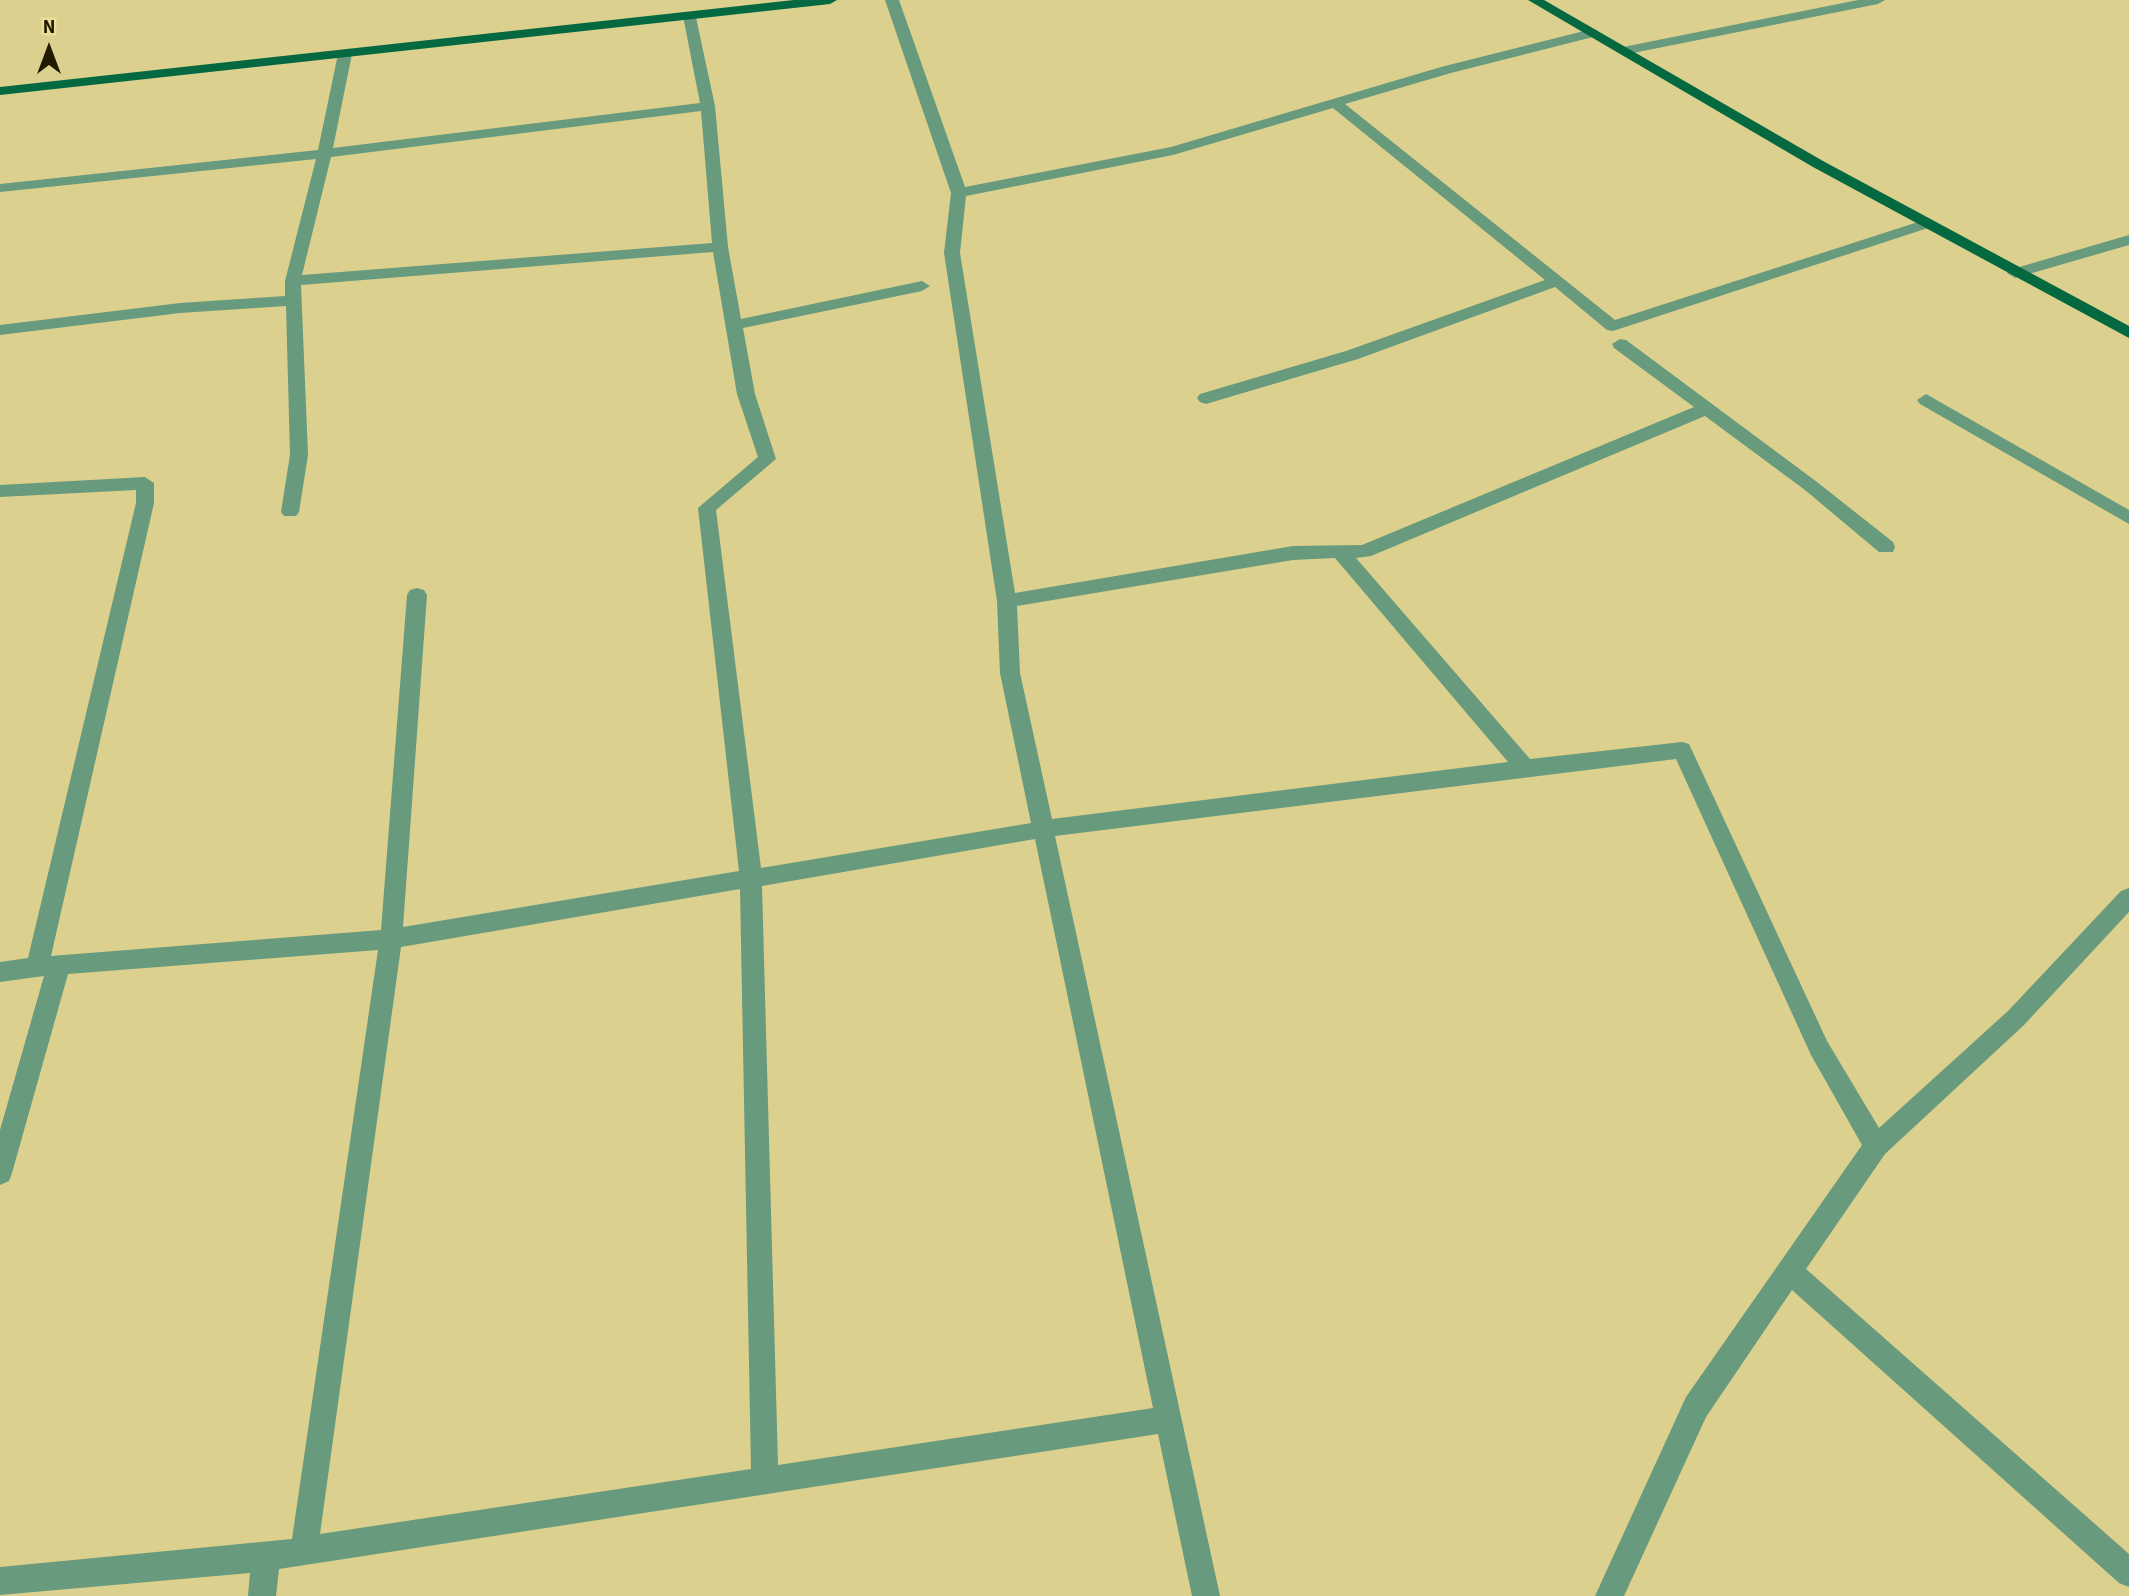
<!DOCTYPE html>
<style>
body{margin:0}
#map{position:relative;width:2129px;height:1596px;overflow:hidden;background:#dcd08e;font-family:"Source Sans 3",sans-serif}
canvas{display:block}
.north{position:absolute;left:14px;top:14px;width:70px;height:70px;-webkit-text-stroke:5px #eadd9a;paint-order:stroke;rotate:0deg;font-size:19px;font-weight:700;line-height:28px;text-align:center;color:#201a01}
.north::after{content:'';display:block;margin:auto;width:24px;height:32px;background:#201a01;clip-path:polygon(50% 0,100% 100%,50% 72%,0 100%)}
</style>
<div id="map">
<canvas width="2129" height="1596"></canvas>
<div class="north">N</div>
</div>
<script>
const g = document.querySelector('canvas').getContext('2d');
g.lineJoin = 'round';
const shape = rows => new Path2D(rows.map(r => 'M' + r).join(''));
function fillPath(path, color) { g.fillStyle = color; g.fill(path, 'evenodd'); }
const minor = shape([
 [885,0,899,0,965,187,1171,147,1441,67,1592,29,1597,30,1597,36,1451,73,1345,104,1615,320,1921,221,1931,221,1934,224,1931,227,1613,331,1607,330,1555,287,1358,359,1206,404,1200,402,1197,398,1200,394,1346,351,1545,280,1333,108,1173,155,966,196,960,253,1015,593,1293,546,1362,545,1694,407,1614,348,1612,344,1620,339,1626,340,1817,482,1893,542,1895,547,1893,552,1879,552,1805,490,1705,416,1371,556,1356,558,1530,759,1682,742,1689,744,1827,1041,1879,1128,2008,1011,2121,891,2129,888,2129,912,2024,1025,1885,1154,1806,1269,2129,1554,2129,1587,2119,1583,1792,1290,1706,1417,1624,1596,1595,1596,1686,1397,1862,1145,1811,1055,1676,759,1055,836,1220,1596,1192,1596,1158,1434,279,1569,276,1596,248,1596,250,1573,0,1595,0,1567,292,1539,378,950,68,974,12,1173,9,1181,0,1185,0,1130,44,976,0,982,0,962,28,958,136,503,136,490,0,497,0,485,145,477,154,483,154,503,51,956,381,930,407,595,410,590,417,588,424,590,427,595,403,927,739,871,698,508,758,457,737,394,713,252,301,285,308,455,299,512,296,516,284,516,281,512,290,455,286,306,180,313,0,335,0,325,180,303,285,296,285,281,316,159,0,192,0,184,318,150,338,54,345,50,352,54,333,148,700,103,683,16,685,13,695,13,715,106,728,247,741,319,922,281,930,286,922,291,743,328,755,394,776,459,716,510,761,868,1031,823,1000,673,997,601,944,253,951,193,885,0],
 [701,111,712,243,302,275,331,157,701,111],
 [1335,558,1508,762,1052,819,1020,673,1017,606,1293,560,1335,558],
 [1035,839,1153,1408,778,1465,762,886,1035,839],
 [740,889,751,1469,320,1534,401,947,740,889],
 [1858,0,1885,0,1878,4,1623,55,1616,51,1623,47,1858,0],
 [2129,235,2129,245,2015,278,2007,273,2009,270,2129,235],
 [1926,394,2129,510,2129,524,1920,404,1917,400,1926,394]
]);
const major = shape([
 [794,0,837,0,830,4,0,95,0,87,794,0],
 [1528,0,1544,0,1823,161,2129,326,2129,338,1813,167,1528,0]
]);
fillPath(minor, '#689a7d');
fillPath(major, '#046840');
</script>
